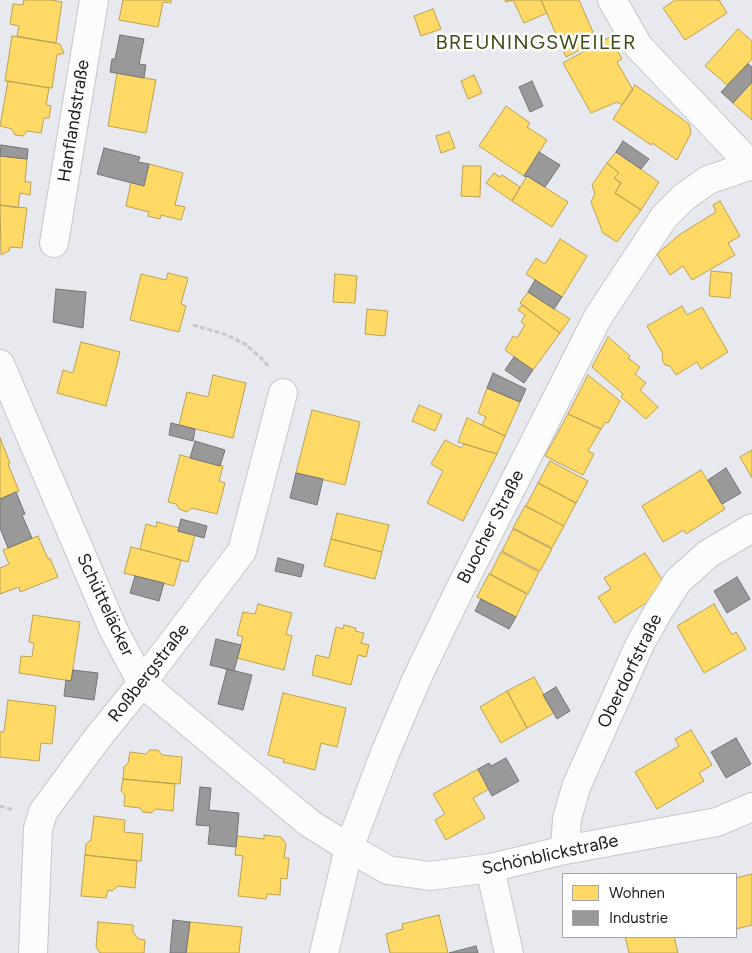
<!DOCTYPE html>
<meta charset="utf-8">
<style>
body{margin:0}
#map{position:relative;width:752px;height:953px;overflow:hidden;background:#e7e9ee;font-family:Figtree,sans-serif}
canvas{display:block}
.legend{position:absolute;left:562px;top:873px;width:175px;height:65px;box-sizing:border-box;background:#fff;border:1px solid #a5a5a7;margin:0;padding:6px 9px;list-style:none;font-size:15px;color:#1d1e22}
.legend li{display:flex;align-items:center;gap:10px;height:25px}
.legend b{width:25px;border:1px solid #a5a5a7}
</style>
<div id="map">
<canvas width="752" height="953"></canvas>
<ul class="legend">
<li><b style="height:14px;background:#ffd966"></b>Wohnen</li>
<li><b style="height:14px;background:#999"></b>Industrie</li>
</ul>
</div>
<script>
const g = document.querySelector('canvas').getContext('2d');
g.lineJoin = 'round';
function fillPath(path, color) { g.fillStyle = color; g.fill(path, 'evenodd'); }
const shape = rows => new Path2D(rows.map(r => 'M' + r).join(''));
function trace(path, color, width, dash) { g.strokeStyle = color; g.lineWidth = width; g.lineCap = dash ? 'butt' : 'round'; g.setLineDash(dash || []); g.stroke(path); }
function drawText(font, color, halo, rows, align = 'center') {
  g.font = font + ' Figtree,sans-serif'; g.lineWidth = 5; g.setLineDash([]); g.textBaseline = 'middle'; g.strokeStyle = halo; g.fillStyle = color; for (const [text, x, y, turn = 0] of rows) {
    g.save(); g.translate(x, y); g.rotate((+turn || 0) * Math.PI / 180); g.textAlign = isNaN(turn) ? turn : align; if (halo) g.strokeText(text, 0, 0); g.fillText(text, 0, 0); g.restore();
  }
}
const homes = shape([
 [24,0,51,0,62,2,56,43,17,36,19,26,10,24,13,4,23,5,24,0],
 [123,0,171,0,171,3,163,2,158,27,119,20,123,0],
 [505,0,541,0,547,13,524,23,513,0,506,2,505,0],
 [541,0,579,0,597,41,566,57,541,0],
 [675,0,719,0,727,13,685,40,663,8,675,0],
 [433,9,441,29,421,36,414,16,433,9],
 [738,29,752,41,752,59,727,85,705,66,738,29],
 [12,36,60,44,64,53,57,55,52,88,5,81,12,36],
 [610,37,622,59,617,62,633,90,622,105,617,102,591,113,563,63,610,37],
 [117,73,156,80,146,133,108,126,117,73],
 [474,75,482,93,468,99,461,81,474,75],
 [8,81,49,88,46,105,51,106,49,118,44,118,41,133,27,131,23,136,15,135,12,129,0,126,8,81],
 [752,82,752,120,733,103,752,82],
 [635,85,689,124,691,133,677,160,652,143,651,145,613,119,635,85],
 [506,106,530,123,527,127,547,140,524,176,479,146,506,106],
 [449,132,455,148,441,153,436,136,449,132],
 [616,152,659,182,641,210,615,193,621,183,614,178,619,173,607,163,616,152],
 [0,156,27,159,25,182,31,182,30,195,20,193,18,208,0,205,0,156],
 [607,163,619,173,614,178,621,183,615,193,641,210,617,242,603,233,591,202,595,194,592,185,607,163],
 [149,164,183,173,175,205,185,207,181,220,161,215,160,219,148,216,149,212,126,206,131,182,144,186,149,164],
 [463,166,481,166,480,197,461,196,463,166],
 [494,173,500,177,502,175,520,187,512,201,486,183,494,173],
 [527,176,568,202,552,227,512,201,527,176],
 [720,201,740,236,728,243,735,255,692,280,683,266,670,275,657,254,679,235,716,212,713,205,720,201],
 [0,205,27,208,22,248,10,247,9,251,1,255,0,205],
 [560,239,587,256,562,297,526,274,536,258,545,264,560,239],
 [711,271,732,273,730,298,709,296,711,271],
 [168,273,188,278,181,304,186,306,179,332,130,320,141,274,166,280,168,273],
 [335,274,357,276,355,303,333,302,335,274],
 [528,292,570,319,560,333,520,303,528,292],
 [522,305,560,333,533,370,505,350,513,336,517,338,525,325,521,322,525,315,518,310,522,305],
 [682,306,687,315,702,307,728,352,701,369,697,362,676,375,670,366,665,365,662,359,663,354,647,326,682,306],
 [367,309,388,311,385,336,365,334,367,309],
 [608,337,630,356,628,358,640,367,635,374,646,383,640,390,658,407,646,419,621,397,623,394,592,367,608,337],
 [81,342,120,352,106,406,57,393,63,370,73,373,81,342],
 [213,375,246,383,233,438,179,425,187,392,208,397,213,375],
 [588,375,620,401,608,423,605,422,601,429,568,414,588,375],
 [487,388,520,402,505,436,482,425,486,417,478,413,487,388],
 [419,405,442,415,435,431,412,421,419,405],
 [312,410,360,422,345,485,296,473,312,410],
 [568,414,601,429,588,451,594,454,583,475,545,456,568,414],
 [467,418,505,436,497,454,458,442,467,418],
 [0,438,10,463,8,464,19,491,0,499,2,502,0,503,0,438],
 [445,440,461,448,464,444,497,454,463,521,427,503,443,471,431,464,445,440],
 [752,450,752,478,740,457,752,450],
 [180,455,223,466,219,481,225,483,217,514,192,508,187,512,179,509,176,504,168,502,180,455],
 [550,461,588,481,576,503,538,483,550,461],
 [701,470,725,509,686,534,684,530,663,542,642,506,701,470],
 [538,483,576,503,564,526,526,506,538,483],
 [525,506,564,526,552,548,513,528,525,506],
 [337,513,389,525,382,552,331,539,337,513],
 [157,522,179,528,178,531,195,535,188,562,140,549,146,524,156,527,157,522],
 [513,529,552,549,540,571,502,551,513,529],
 [38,536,48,559,50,558,58,577,20,592,19,587,0,594,0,568,9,564,3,550,38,536],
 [331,539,382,552,375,579,324,566,331,539],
 [131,547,181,560,174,586,124,573,131,547],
 [501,552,539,572,528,594,490,574,501,552],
 [645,553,668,589,615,623,598,597,611,589,604,578,645,553],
 [489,574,527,594,516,617,477,597,489,574],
 [258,604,292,613,286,634,292,636,284,670,237,658,243,637,237,635,243,612,255,614,258,604],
 [714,604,732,635,736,632,746,649,704,673,677,626,714,604],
 [33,615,80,622,71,681,19,673,21,656,32,657,34,643,29,642,33,615],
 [344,625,356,628,355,631,364,633,361,643,369,645,366,657,358,655,351,685,312,675,316,655,329,658,336,627,343,629,344,625],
 [534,677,554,713,527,728,507,691,534,677],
 [507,691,527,728,501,743,480,707,507,691],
 [283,693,346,708,337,747,321,743,315,770,283,762,284,759,268,755,283,693],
 [8,700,56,706,52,744,41,743,39,761,0,757,0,732,4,732,8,700],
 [691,730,712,765,699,773,704,781,657,809,635,772,679,746,675,739,691,730],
 [150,750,158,750,162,755,182,757,180,784,123,779,124,767,128,763,130,752,146,754,150,750],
 [478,769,489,789,473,798,485,818,446,840,435,820,445,814,433,794,478,769],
 [123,779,175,784,173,811,156,809,151,813,143,812,140,808,124,806,125,795,121,791,123,779],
 [94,816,125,820,124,832,143,834,141,861,85,855,86,844,91,840,94,816],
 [264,835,281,837,286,844,284,858,289,858,287,879,281,878,280,895,267,894,266,899,238,896,243,856,235,855,237,836,264,839,264,835],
 [85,855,137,861,135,888,118,886,112,891,108,890,106,898,81,896,85,855],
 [752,874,752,925,736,929,736,878,752,874],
 [439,915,448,953,390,953,386,934,403,929,402,924,439,915],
 [98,922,133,925,133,932,138,939,145,940,144,953,100,953,96,947,98,922],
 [190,922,242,927,239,953,186,953,190,922],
 [625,937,674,937,678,953,629,953,625,937]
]);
const industry = shape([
 [120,35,144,39,139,64,146,65,144,78,110,72,112,59,115,59,120,35],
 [748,64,752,67,752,82,733,103,721,92,748,64],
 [532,81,543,106,530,112,519,87,532,81],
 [623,141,649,159,641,169,616,152,623,141],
 [1,145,28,149,27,159,0,156,1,145],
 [104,148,140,157,138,162,149,164,144,186,97,174,104,148],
 [539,152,560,165,545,187,527,176,526,177,524,176,539,152],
 [535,280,562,297,554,309,528,292,535,280],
 [56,289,86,292,83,328,53,322,56,289],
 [514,357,533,370,524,383,505,370,514,357],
 [493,373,526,389,520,402,487,388,493,373],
 [171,423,195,429,193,441,169,435,171,423],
 [195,441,225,450,220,466,190,458,195,441],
 [726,468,741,493,722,504,708,480,726,468],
 [296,473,323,479,317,505,290,498,296,473],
 [16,492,25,514,22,515,32,538,8,548,0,528,0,503,2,502,0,499,16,492],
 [181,519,207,526,204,538,178,531,181,519],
 [278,558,304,565,301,577,275,571,278,558],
 [135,576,164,583,159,601,130,593,135,576],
 [737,577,750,599,727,613,714,591,737,577],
 [481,599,516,617,509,629,475,611,481,599],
 [216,639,241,645,234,671,210,665,216,639],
 [227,669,252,675,243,710,218,704,227,669],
 [73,670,98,673,94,700,64,696,66,680,71,681,73,670],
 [556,687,570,711,557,719,543,695,556,687],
 [736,738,751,764,726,778,711,752,736,738],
 [506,758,519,781,492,796,478,769,489,763,491,766,506,758],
 [200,787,211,788,209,810,239,813,236,847,208,844,210,826,196,825,200,787],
 [173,920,190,922,186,953,170,953,173,920],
 [476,946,478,953,449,953,476,946]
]);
const path = shape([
 [193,325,224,334,245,344,261,358,270,368],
 [0,806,14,810]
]);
const minor = shape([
 [612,0,639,47,751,165],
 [54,243,94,0],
 [0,364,113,629,142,683,309,823,349,848,388,870,430,876,490,868,565,850,717,822,752,807],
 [565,850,567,819,576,787,640,644,658,612,678,581,708,554,752,528],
 [490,868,509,953],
 [33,953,38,829,43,812,96,740,142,683,242,551,283,393],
 [324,953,349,848,385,753,417,678,459,591,598,317,664,217,684,197,708,180,752,165]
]);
const streetNames = [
 ["Hanflandstraße",74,121,-81],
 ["Buocher Straße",491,527,-63],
 ["Schütteläcker",105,605,65],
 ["Oberdorfstraße",630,671,-64],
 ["Roßbergstraße",149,673,-52],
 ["Schönblickstraße",550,855,-12]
];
const quarterNames = [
 ["BREUNINGSWEILER",536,43]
];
fillPath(homes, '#ffd966');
trace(homes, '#bba152', 1);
fillPath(industry, '#999');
trace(industry, '#747475', 1);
trace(minor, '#c5c7ca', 30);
trace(path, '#c7c8ca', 3, [5, 2.5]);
trace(minor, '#fbfcfc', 28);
drawText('18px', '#1d1e22', '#fff', streetNames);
g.letterSpacing = '1px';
drawText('20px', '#3f4c15', '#fff', quarterNames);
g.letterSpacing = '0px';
</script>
